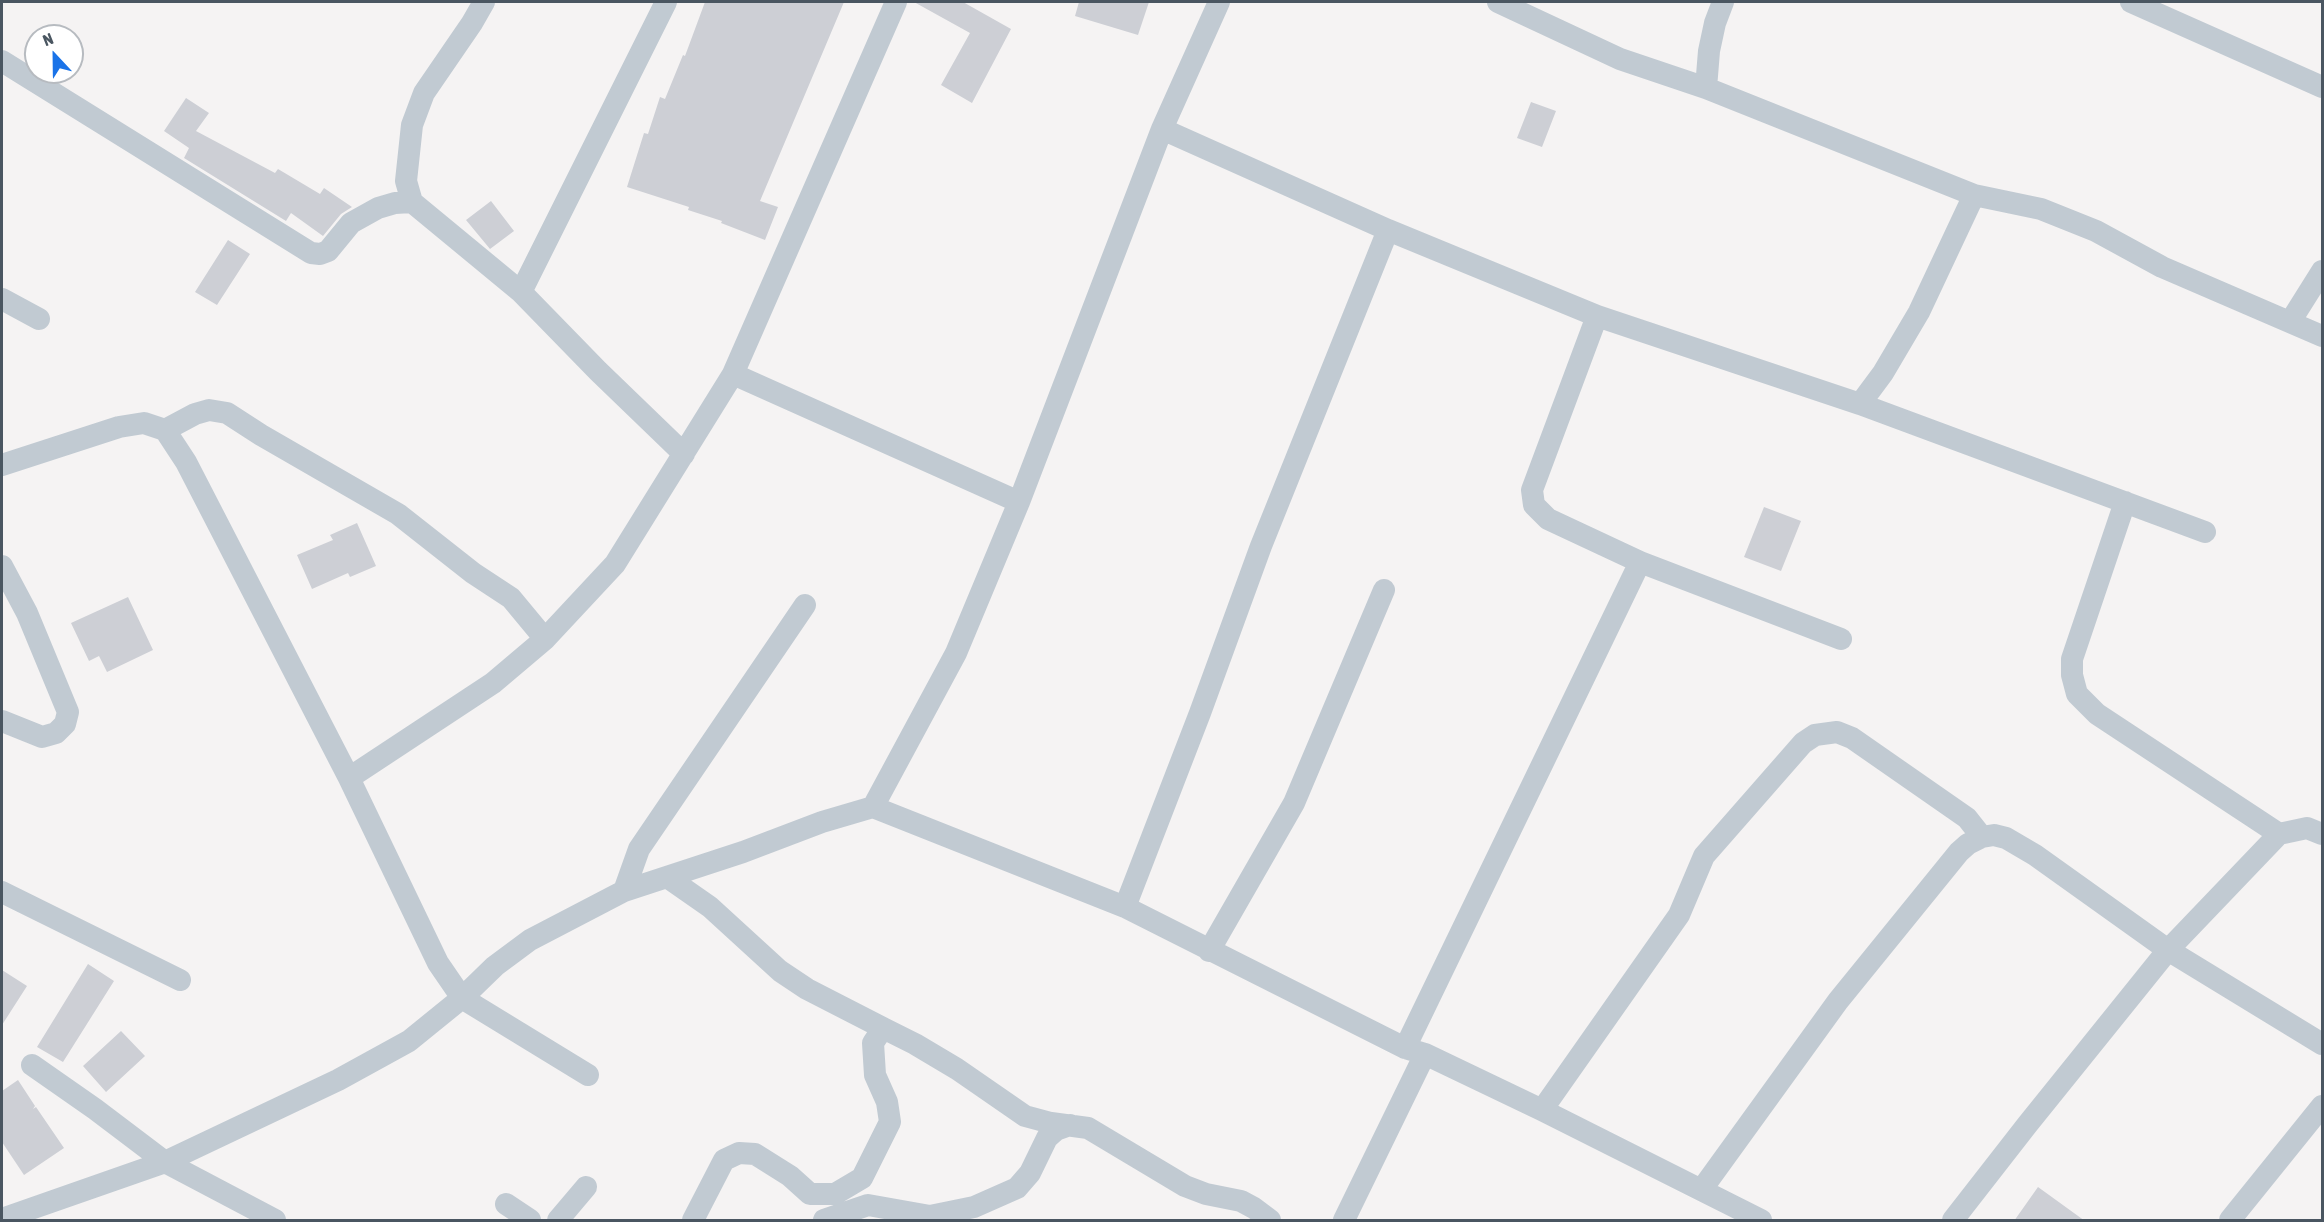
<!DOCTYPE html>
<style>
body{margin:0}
#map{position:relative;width:2324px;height:1222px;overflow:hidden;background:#f5f3f3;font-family:"Asap Condensed",sans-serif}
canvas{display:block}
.frame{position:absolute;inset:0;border:3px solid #4a5661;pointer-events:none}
.north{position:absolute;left:24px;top:24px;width:60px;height:60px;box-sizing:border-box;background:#fff;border:2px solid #b7bbc0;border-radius:50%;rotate:338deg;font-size:16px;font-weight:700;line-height:24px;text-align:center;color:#4a5661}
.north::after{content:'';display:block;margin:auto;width:21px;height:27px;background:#1a73e8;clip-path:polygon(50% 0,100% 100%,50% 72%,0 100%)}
</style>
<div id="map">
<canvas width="2324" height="1222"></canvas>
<div class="frame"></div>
<div class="north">N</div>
</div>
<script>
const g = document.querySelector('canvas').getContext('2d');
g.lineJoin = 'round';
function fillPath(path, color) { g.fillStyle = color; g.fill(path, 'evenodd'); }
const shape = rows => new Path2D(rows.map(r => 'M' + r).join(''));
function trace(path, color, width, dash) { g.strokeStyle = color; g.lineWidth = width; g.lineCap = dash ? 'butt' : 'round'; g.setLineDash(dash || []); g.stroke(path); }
const building = shape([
 [705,2,844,2,760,201,778,207,765,240,721,223,722,221,688,210,689,207,627,187,644,133,648,134,660,97,665,99,683,55,685,56],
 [914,2,963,2,1011,29,972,103,941,85,970,33],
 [1079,2,1149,2,1138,35,1075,16],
 [186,98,209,113,196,131,275,173,278,169,320,194,324,188,352,207,341,214,323,236,291,213,286,221,184,158,189,148,164,131],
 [1531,102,1556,111,1542,147,1517,138],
 [491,201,514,231,490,249,466,220],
 [228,240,250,254,217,305,195,292],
 [1764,507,1801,521,1781,571,1744,557],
 [357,523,376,566,350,577,348,573,312,589,297,555,333,540,330,535],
 [128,597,153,650,107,672,99,656,89,661,71,623],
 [88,964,114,981,63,1062,37,1047],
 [2,970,27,986,2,1025],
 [121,1031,145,1056,106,1092,83,1066],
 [18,1080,35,1106,33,1109,36,1107,64,1148,24,1175,2,1142,2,1091],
 [2038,1187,2085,1221,2014,1221]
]);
const minor = shape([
 [484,2,472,23,424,93,412,125,406,181,412,202,521,292,598,371,684,454],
 [2131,2,2322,87],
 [2,61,311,253,320,254,328,251,351,223,378,208,395,203,412,202],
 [1706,88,1709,51,1715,23,1723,2],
 [1162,129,1388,230],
 [1974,195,2041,209,2096,231,2162,267,2322,336],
 [521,292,666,2],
 [2,299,39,319],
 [1597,316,1532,490,1534,505,1548,519,1640,562,1841,639],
 [2290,322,2322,271],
 [733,374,1019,502],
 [1860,404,2205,532],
 [165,430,195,414,209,410,227,413,261,435,398,514,473,573,511,598,545,639],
 [2,465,119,427,144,423,165,430,186,462,349,778,438,963,462,998,588,1075],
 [2125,502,2072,659,2072,675,2077,694,2097,714,2279,834],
 [2,566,27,613,68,712,65,724,56,733,42,737,2,721],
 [349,778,493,683,545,639,615,564,733,374,896,2],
 [873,807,956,653,1019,502,1162,129,1219,2],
 [667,877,710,907,780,971,807,989,883,1028,873,1043,875,1075,887,1102,890,1122,862,1178,835,1194,810,1194,790,1176,755,1154,739,1153,724,1160,693,1220],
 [624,891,639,849,805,605],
 [2,892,180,980],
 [1125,907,1200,713,1261,546,1388,230,1597,316,1860,404,1883,373,1919,312,1974,195,1706,88,1620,59,1498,2],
 [1209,951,1294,803,1384,590],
 [883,1028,915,1044,957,1069,1025,1116,1051,1123,1088,1128,1185,1186,1206,1194,1241,1201,1254,1208,1270,1220],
 [1405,1048,1640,562],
 [32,1065,95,1109,165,1162,275,1220],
 [1542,1110,1679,915,1704,856,1803,743,1815,735,1837,732,1852,738,1967,818,1982,837],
 [1702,1189,1838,1001,1959,852,1968,844,1982,837,1994,835,2006,838,2035,855,2168,950,2322,1044],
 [506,1204,530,1220],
 [2,1219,165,1162,338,1080,409,1041,462,998,495,966,530,940,624,891,743,852,822,822,873,807,1125,907,1405,1048,1425,1054,1542,1110,1761,1220],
 [558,1220,586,1187],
 [824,1220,868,1205,930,1216,974,1207,1017,1188,1030,1173,1047,1138,1056,1130,1070,1125],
 [1344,1220,1425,1054],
 [1953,1220,2027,1125,2168,950,2279,834,2307,828,2322,834],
 [2230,1220,2322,1106]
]);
fillPath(building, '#cdcfd5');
trace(minor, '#c1cad2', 22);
</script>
